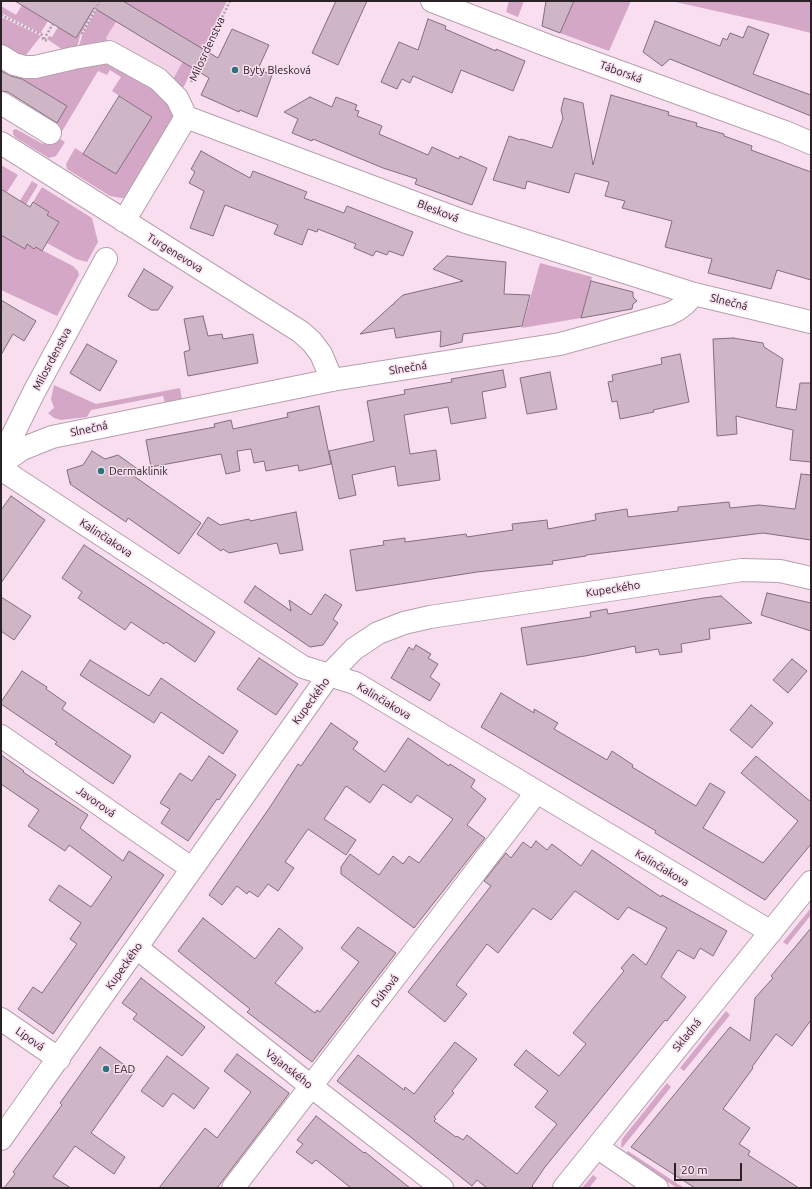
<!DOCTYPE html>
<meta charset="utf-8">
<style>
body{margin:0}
#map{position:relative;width:812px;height:1189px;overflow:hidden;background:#f8deef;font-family:Ubuntu,sans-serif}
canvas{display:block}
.frame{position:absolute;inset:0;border:2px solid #2b2228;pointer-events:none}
.scale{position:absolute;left:674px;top:1163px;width:68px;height:18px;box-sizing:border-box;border:2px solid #2b2228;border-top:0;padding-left:5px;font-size:12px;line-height:14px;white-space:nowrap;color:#2b2228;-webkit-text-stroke:3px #f8deef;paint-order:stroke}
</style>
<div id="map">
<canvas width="812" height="1189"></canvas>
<div class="frame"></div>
<div class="scale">20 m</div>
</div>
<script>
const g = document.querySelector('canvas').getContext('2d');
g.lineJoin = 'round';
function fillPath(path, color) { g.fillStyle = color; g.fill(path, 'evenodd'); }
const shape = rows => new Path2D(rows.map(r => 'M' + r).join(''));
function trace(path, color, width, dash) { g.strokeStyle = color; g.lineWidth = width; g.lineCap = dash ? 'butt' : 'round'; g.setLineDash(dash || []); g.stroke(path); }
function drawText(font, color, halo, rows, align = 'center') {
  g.font = font + ' Ubuntu,sans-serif'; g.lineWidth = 3; g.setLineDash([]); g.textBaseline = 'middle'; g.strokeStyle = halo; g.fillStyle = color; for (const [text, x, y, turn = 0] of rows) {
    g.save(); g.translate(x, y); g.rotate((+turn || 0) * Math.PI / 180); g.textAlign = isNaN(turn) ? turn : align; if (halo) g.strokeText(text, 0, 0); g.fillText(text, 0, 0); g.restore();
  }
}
const built = shape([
 [127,4,193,43,171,84,108,42,106,38]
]);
const green = shape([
 [98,1,80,36,76,50,66,52,47,39,49,36,52,37,58,27,76,38],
 [101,1,227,1,180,94,172,81,193,43,127,4,106,38,108,42,78,49,82,36],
 [509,1,524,1,518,17,506,12],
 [574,1,631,1,609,51,560,33],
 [671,1,811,1,811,33,779,25],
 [22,5,48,21,41,32,43,33,42,34,1,13,1,6,16,15],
 [1,17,41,36,26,55,21,59,1,50],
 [111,62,170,99,175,118,126,198,121,198,110,196,67,169,66,164,75,148,116,174,152,117,112,91,121,77,110,70,107,75,98,71,58,138,65,142,56,156,49,158,15,137,13,134,13,130,16,129,43,144,67,106,1,66],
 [1,165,18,175,7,192,1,189],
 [32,181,38,185,6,237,25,249,27,244,34,249,36,247,73,266,78,271,79,275,57,316,1,290,1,212,10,217],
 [42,187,92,218,98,242,87,262,76,259,47,243,59,222,47,215,49,212,33,202],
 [540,263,592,277,581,318,522,328],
 [54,385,96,404,180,388,182,400,165,403,163,396,91,410,87,417,61,420,54,418,48,413,54,408,51,399],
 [811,908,811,915,787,945,783,942],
 [726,1011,730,1015,684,1071,680,1068],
 [667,1083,671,1087,622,1148,621,1145,622,1139],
 [628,1151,684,1188,677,1188,625,1154],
 [593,1175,597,1178,589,1188,582,1188]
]);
const building = shape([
 [15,1,123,1,218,58,232,29,269,45,258,69,272,75,257,117,240,110,239,112,201,95,209,78,94,8,76,38,15,1],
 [336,1,367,1,338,65,312,53,336,1],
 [546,1,574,1,560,33,542,26,546,1],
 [428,19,446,26,445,29,496,51,496,49,525,61,513,91,461,70,452,93,413,76,410,83,402,79,397,89,381,82,399,42,418,50,428,19],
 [655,21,720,46,723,38,727,40,730,33,743,38,748,26,769,34,753,74,811,95,811,116,670,59,662,66,643,52,655,21],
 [1,71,11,76,22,79,67,106,57,123,8,92,1,91,1,71],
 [611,95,669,112,668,115,697,123,696,126,724,134,724,136,752,146,751,150,811,172,811,280,777,270,771,289,708,273,712,259,665,247,672,221,622,208,625,201,605,196,609,182,575,173,569,193,527,181,525,189,493,180,509,136,520,140,521,139,552,148,563,118,561,110,564,98,583,103,593,165,611,95],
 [119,96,152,117,116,174,83,154,119,96],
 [310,97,332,107,336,97,357,105,355,110,359,111,357,116,382,126,379,134,428,155,432,147,459,159,460,156,487,168,472,205,415,184,417,179,383,168,313,139,312,141,292,133,298,119,284,112,310,97],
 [201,151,250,178,253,171,307,192,304,198,344,213,347,206,413,232,403,256,389,251,387,255,376,251,373,256,354,248,356,244,318,229,317,232,308,229,302,245,274,234,278,225,225,205,213,236,190,228,204,191,189,183,195,172,191,169,201,151],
 [1,189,30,207,33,202,49,212,47,215,59,222,42,251,36,247,34,249,27,244,25,249,1,235,1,189],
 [447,256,506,262,504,294,530,295,522,326,463,334,462,342,440,347,441,331,396,338,394,328,360,334,392,305,394,304,394,303,403,295,463,281,433,269,447,256],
 [144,269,173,287,158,310,151,310,128,296,144,269],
 [591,281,633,292,633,297,637,301,633,304,632,309,581,318,591,281],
 [1,300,36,321,24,341,13,334,1,355,1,300],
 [203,316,208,336,222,334,223,339,253,334,258,363,188,376,184,352,190,350,184,319,203,316],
 [733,338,763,343,764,347,783,359,776,407,796,410,800,383,811,383,811,462,790,460,793,430,736,416,737,434,717,436,713,339,733,338],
 [87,344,117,361,100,391,70,373,87,344],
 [680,354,689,402,653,410,654,412,620,419,617,401,612,402,608,382,613,381,612,375,662,364,661,358,680,354],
 [503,370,506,387,482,392,486,418,451,424,448,407,404,415,410,454,436,450,440,480,398,486,395,466,352,475,356,495,339,499,329,451,374,441,367,401,405,394,404,390,452,382,451,379,503,370],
 [550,372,557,409,527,414,520,378,550,372],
 [319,406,331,464,299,471,298,465,266,471,264,461,254,463,251,449,237,451,240,471,226,474,221,454,151,467,146,440,215,427,214,424,231,420,233,429,288,417,287,413,319,406],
 [92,451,105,459,118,455,139,470,128,472,201,523,179,554,128,518,126,522,70,484,71,482,70,483,67,470,83,465,92,451],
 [801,474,811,475,811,540,763,533,586,555,586,556,552,561,553,564,477,572,356,591,350,550,384,545,383,541,405,538,405,542,466,534,467,537,513,530,512,524,547,520,548,529,596,520,595,514,627,509,628,517,678,511,678,507,729,502,730,508,759,505,795,509,801,474],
 [11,496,45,520,1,583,1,510,11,496],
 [296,512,303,550,280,554,277,543,229,553,223,549,221,551,197,534,208,517,220,525,249,519,250,521,296,512],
 [84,545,215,632,195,662,166,642,164,644,131,622,125,630,78,598,82,592,62,578,84,545],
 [255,586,291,611,289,600,311,615,325,594,342,605,333,619,338,623,323,645,310,647,244,602,255,586],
 [767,593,811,603,811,631,761,615,767,593],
 [721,596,752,623,709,629,710,639,681,644,682,652,660,655,658,649,636,653,635,646,585,656,527,665,521,628,591,617,590,612,607,609,608,614,704,598,721,596],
 [1,597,31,616,14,640,1,631,1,597],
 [416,645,431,654,428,658,438,664,430,677,440,684,430,701,391,678,409,647,413,650,416,645],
 [259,658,298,684,276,715,237,689,259,658],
 [792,659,807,671,788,693,773,680,792,659],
 [90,660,149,696,161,678,238,731,223,754,161,712,154,723,80,675,90,660],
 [22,671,47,687,46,689,66,703,62,709,131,756,113,784,55,744,57,742,1,704,1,702,22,671],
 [501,693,534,713,534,709,558,723,554,729,607,760,612,751,633,765,632,767,696,806,710,783,725,792,703,828,763,863,798,821,741,773,756,756,811,802,811,844,765,900,655,833,656,831,481,727,501,693],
 [751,705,773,723,752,748,730,730,751,705],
 [331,723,358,742,353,749,385,772,408,738,449,766,450,764,475,780,471,787,486,799,467,825,485,838,414,928,341,874,341,867,350,854,379,875,393,856,403,864,409,856,419,863,453,819,417,795,411,803,383,784,370,803,346,786,324,819,356,840,346,855,308,829,285,862,294,868,278,891,268,884,258,897,249,891,247,894,237,886,222,905,209,895,270,807,298,764,301,766,331,723],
 [1,755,24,771,23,772,88,815,80,828,123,861,129,851,164,875,53,1034,18,1009,33,987,42,993,77,944,70,939,81,923,49,900,59,885,91,907,112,877,69,845,65,851,28,826,39,810,1,784,1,755],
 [209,756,236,775,219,800,217,799,188,841,161,823,170,809,160,803,180,773,192,781,209,756],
 [536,841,547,850,552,844,581,866,592,850,661,897,662,895,727,931,713,956,700,948,694,959,678,950,661,977,686,997,667,1021,665,1020,545,1167,532,1186,534,1188,487,1188,477,1180,472,1186,408,1135,337,1081,358,1055,404,1090,405,1087,414,1094,455,1042,477,1059,452,1091,454,1093,434,1117,436,1119,434,1121,456,1137,457,1136,463,1140,467,1135,517,1174,557,1124,535,1107,548,1091,514,1065,526,1050,559,1076,586,1044,573,1033,624,971,621,968,633,954,646,965,667,928,628,907,618,920,575,891,551,920,533,908,498,953,487,944,456,985,467,994,445,1022,408,992,491,886,484,881,506,853,511,858,523,842,531,848,536,841],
 [203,918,255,959,279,928,303,948,275,983,315,1013,317,1010,320,1012,359,962,341,948,358,927,396,953,312,1062,247,1012,250,1009,178,951,203,918],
 [811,928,811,1020,792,1046,776,1034,752,1067,753,1068,723,1109,750,1128,739,1144,750,1151,748,1155,799,1188,695,1188,631,1147,730,1027,750,1041,755,998,773,978,771,976,811,928],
 [141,978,205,1027,182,1056,133,1019,137,1014,122,1003,141,978],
 [100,1047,134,1072,91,1133,125,1157,114,1174,75,1146,53,1177,71,1188,4,1188,15,1174,13,1172,62,1105,60,1103,100,1047],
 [237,1054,289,1093,288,1095,217,1188,159,1188,205,1128,217,1138,251,1092,224,1071,237,1054],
 [167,1056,209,1088,194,1109,173,1093,163,1107,141,1091,167,1056],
 [316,1116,364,1153,365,1152,410,1188,351,1188,316,1160,312,1164,296,1152,303,1144,297,1140,316,1116]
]);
const path = shape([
 [1,15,42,35,43,39,47,41],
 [82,34,100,1],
 [44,39,53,24],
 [191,82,230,1]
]);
const minor = shape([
 [432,1,554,48,785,132,811,143],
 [1,56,14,64,25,67,35,67,74,58,109,52,158,79,177,98,186,117],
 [1,103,50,133],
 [186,117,466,222,694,294,811,322],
 [1,143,301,332,312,342,321,354,332,380],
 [124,221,186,117],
 [1,459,34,392,106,259],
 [1,464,22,449,52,437,332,380,560,344,669,314,677,310,685,304,694,294],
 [1,469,303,667,355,683,771,932],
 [1,736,191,868],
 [137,948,312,1087,442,1188],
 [1,1019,59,1059],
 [1,1139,329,675,354,649,378,633,404,623,430,617,742,570,780,571,811,578],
 [597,1147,657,1188],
 [233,1188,536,793],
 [564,1188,811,882]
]);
const markers = [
 [235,70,4,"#2b747c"],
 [101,471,4,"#2b747c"],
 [106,1069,4,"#2b747c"]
];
const streetNames = [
 ["Milosrdenstva",207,49,-65],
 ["Táborská",621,72,20],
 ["Blesková",438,211,21],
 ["Turgenevova",175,253,32],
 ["Slnečná",729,302,14],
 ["Milosrdenstva",52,359,-62],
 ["Slnečná",408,368,-9],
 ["Slnečná",89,429,-12],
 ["Kalinčiakova",106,538,33],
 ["Kupeckého",613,589,-9],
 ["Kupeckého",311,701,-54],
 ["Kalinčiakova",384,701,31],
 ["Javorová",96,802,35],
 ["Kalinčiakova",662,868,31],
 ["Kupeckého",124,966,-55],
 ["Dúhová",385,991,-53],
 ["Skladná",687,1035,-51],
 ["Lipová",30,1039,35],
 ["Vajanského",289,1069,38]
];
const poiNames = [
 ["Byty Blesková",243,70],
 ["Dermaklinik",109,471],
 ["EAD",114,1069]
];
fillPath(built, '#f3d2e8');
fillPath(green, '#d5a7c7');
fillPath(building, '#cfb6c7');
trace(building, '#846d7d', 1);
trace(minor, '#b79faf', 24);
trace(path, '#b19daa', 2.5, [2, 2]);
trace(minor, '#fff', 22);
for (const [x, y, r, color] of markers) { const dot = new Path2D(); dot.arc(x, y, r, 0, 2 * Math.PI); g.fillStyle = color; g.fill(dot); trace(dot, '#f8deef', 1.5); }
drawText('11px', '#2b2228', '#f8deef', streetNames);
drawText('11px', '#2b2228', '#f8deef', poiNames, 'left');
</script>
